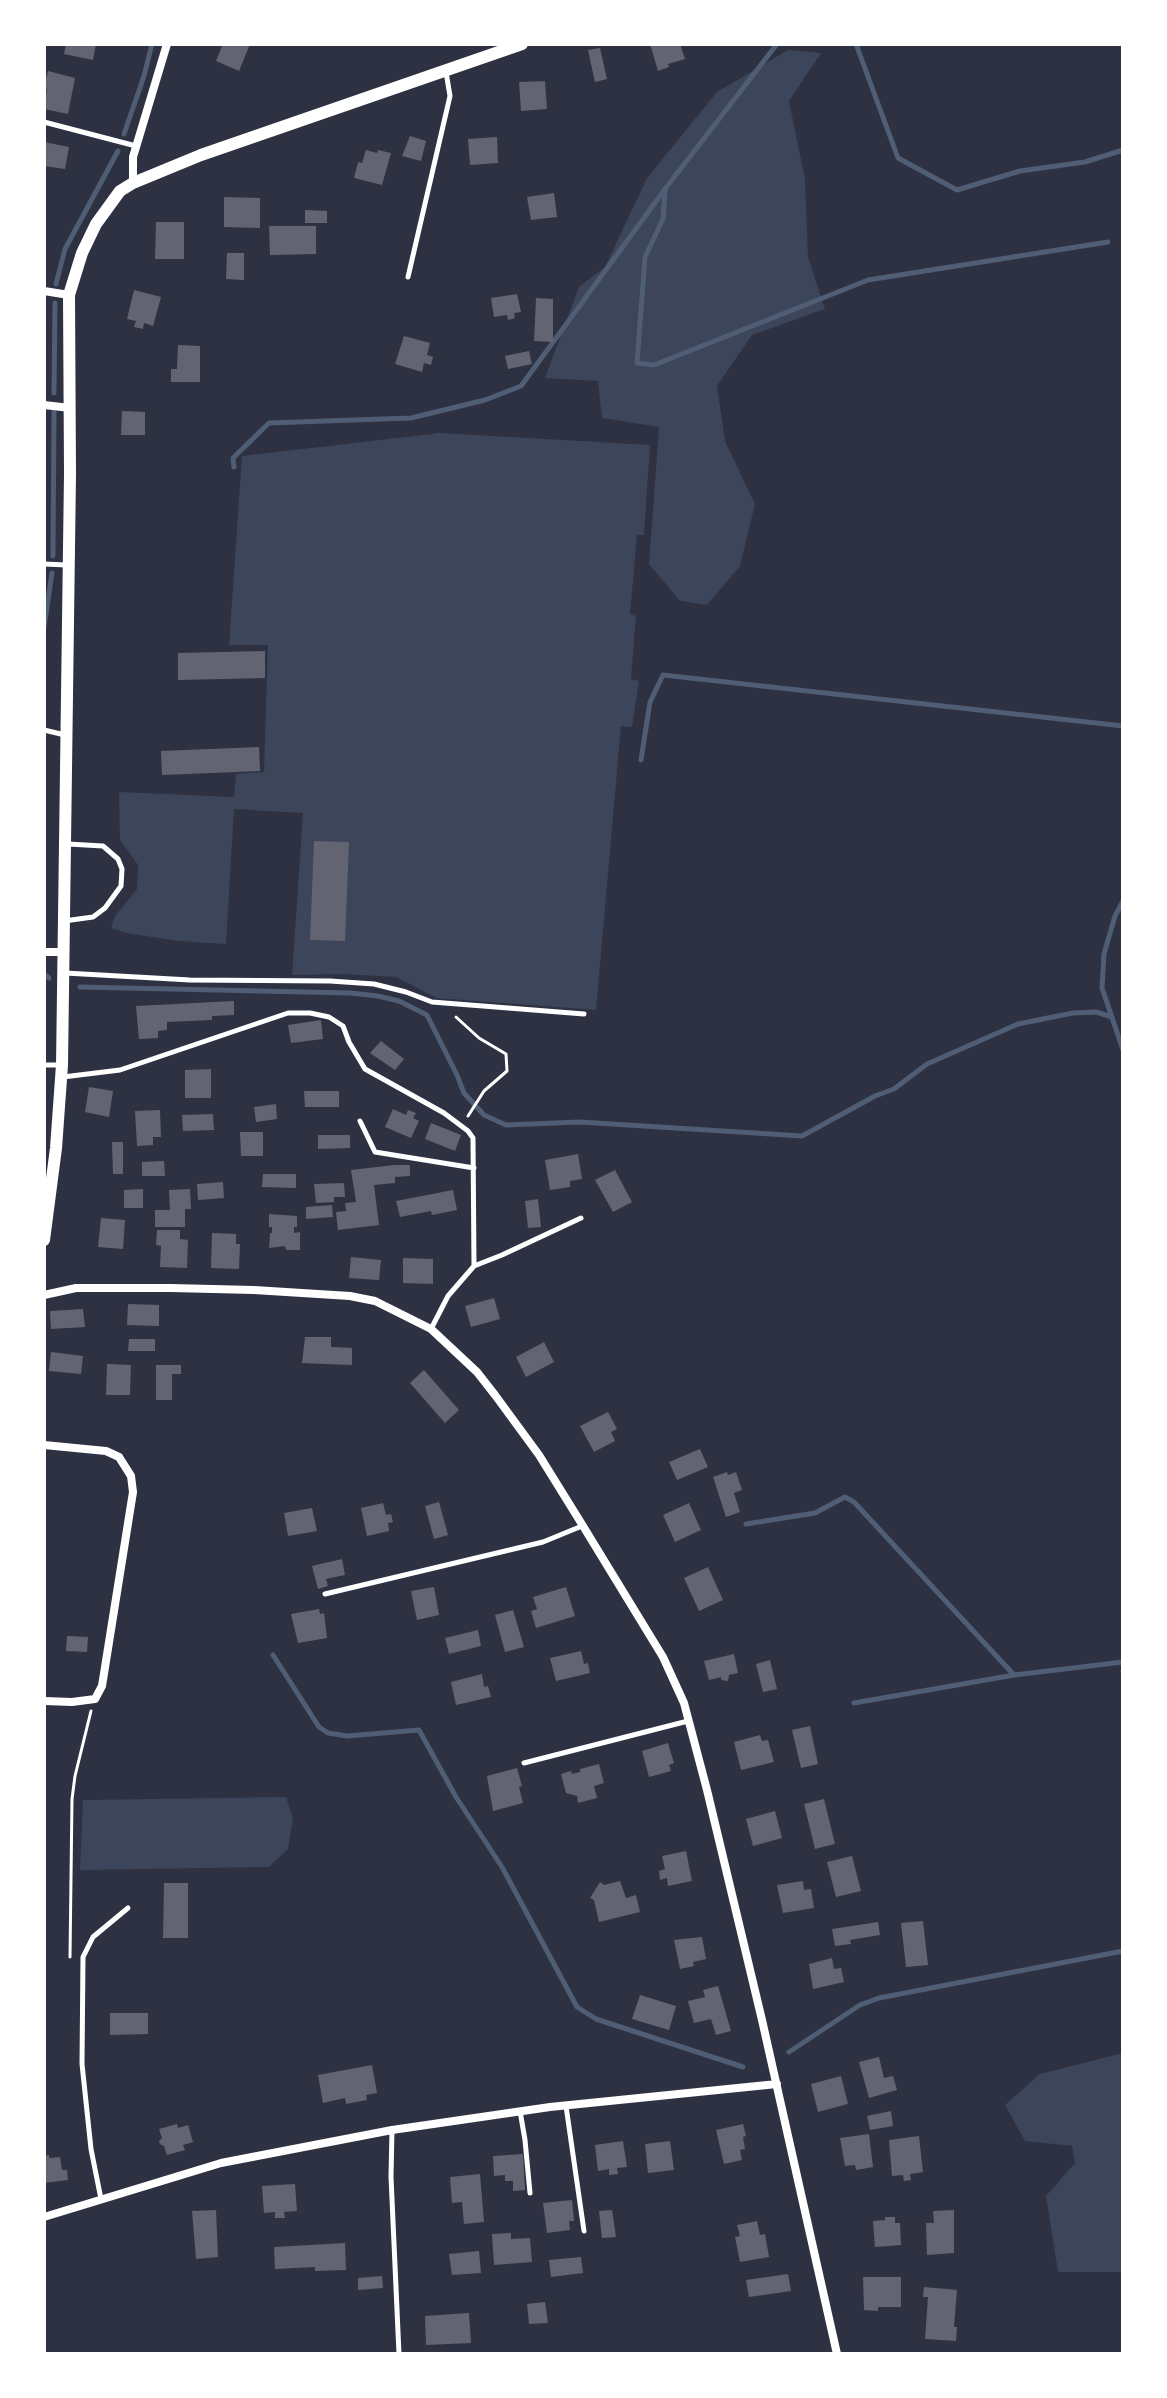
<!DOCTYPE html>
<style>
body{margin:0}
#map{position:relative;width:1167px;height:2398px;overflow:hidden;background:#2d3142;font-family:"Noto Serif",serif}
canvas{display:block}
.frame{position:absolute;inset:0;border:46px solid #fff;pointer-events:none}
</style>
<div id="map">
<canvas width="1167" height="2398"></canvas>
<div class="frame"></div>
</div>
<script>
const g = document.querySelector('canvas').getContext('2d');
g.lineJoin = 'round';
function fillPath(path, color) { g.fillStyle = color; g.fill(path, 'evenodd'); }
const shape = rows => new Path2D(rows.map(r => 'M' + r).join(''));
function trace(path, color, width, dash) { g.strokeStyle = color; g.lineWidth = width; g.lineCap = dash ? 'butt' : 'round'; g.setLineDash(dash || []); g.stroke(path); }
const green = shape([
 [788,50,821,53,789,101,805,179,808,257,825,309,752,335,717,386,725,441,755,504,740,566,707,605,680,601,649,564,659,427,602,418,598,381,545,378,579,287,605,267,647,178,717,92],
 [440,433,650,445,644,535,637,535,630,614,636,616,631,679,639,681,632,727,621,726,596,1010,436,998,396,977,341,974,292,975,303,813,234,809,226,944,178,941,126,933,111,928,115,916,137,889,138,865,120,840,119,792,234,797,236,774,264,772,268,645,229,645,242,456],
 [286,1797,293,1818,288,1849,269,1867,80,1870,83,1800],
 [1123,2053,1123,2272,1058,2272,1046,2196,1075,2163,1072,2146,1025,2141,1005,2105,1040,2074]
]);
const stream = shape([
 [856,44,898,158,957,190,1020,171,1085,162,1123,150],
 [124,134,144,76,152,44],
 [665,191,663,219,645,257,637,363,654,365,868,280,1108,242],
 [56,284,65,249,118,151],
 [54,393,55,303],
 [234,467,233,458,269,423,411,418,485,400,521,386,665,189,777,44],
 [53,556,54,412],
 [44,628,52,573],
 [641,760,650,702,663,675,1123,726],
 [1123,901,1115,916,1104,954,1102,988,1123,1050],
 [44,974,49,978],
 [80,987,350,993,378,996,399,1001,427,1015,457,1075,464,1093,484,1115,506,1125,580,1122,802,1136,875,1096,894,1089,927,1064,1018,1024,1073,1013,1096,1012,1112,1017],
 [746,1524,815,1513,845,1497,854,1502,1014,1675,1123,1662],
 [273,1655,319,1727,328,1733,347,1736,419,1730,456,1797,502,1867,577,2007,596,2019,743,2067],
 [1123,1671,1123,1672],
 [854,1703,1014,1675],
 [789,2052,860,2005,879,1998,1123,1951]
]);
const building = shape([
 [66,44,96,44,93,60,64,54],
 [223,44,250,44,239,71,216,61],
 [650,44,680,44,685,59,668,64,669,67,658,71],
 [600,48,607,79,595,82,588,50],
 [48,71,75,78,68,114,44,109,47,89,44,87],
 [545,81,547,109,521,111,519,82],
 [410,136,426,141,421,161,402,156],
 [497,137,498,163,470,165,468,139],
 [44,142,69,147,65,169,44,166],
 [366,150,377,153,378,150,391,153,382,185,354,178,358,162,362,163],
 [554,193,557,217,531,220,527,197],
 [224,197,260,198,260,228,224,227],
 [305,210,327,211,327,223,305,223],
 [156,222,184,222,184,259,155,259],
 [269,226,316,226,316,254,270,255],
 [227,253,244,253,244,280,226,279],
 [134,290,161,297,153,326,144,323,143,329,134,327,136,321,127,319],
 [517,294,521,312,514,313,515,318,508,320,507,315,494,317,491,298],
 [536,298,553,299,553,342,534,341],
 [404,336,430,343,427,355,433,357,431,365,424,363,422,372,395,364],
 [178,345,200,346,200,382,171,382,171,369,177,369],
 [529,351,532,364,508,369,505,356],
 [122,411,145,412,145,435,121,435],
 [265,651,265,678,178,680,178,653],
 [259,747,260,771,162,775,161,751],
 [314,841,349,842,345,941,310,940],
 [234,1001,234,1015,212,1016,212,1020,167,1022,167,1030,158,1031,158,1038,139,1039,136,1006],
 [321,1020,323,1039,291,1043,288,1025],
 [381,1041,404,1059,395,1070,370,1053],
 [211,1069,211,1098,185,1098,185,1070],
 [89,1087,113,1091,109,1117,85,1112],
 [304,1091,339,1091,339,1107,305,1107],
 [276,1104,277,1119,256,1122,254,1107],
 [393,1109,406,1115,408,1110,416,1113,413,1118,419,1121,411,1138,385,1127],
 [160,1110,161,1137,153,1137,153,1145,137,1146,135,1111],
 [213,1114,214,1130,183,1131,182,1115],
 [431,1123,461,1135,455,1151,425,1139],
 [240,1132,263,1132,263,1156,241,1156],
 [318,1135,350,1135,350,1148,318,1149],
 [112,1142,123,1142,123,1174,113,1174],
 [578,1154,582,1179,570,1181,570,1187,550,1190,545,1160],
 [164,1161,165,1176,142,1176,142,1162],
 [394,1165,410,1165,410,1176,395,1177,395,1183,374,1185,379,1225,338,1230,336,1212,346,1211,345,1203,356,1202,351,1170],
 [615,1170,632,1202,613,1212,595,1180],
 [263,1174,296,1174,296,1188,262,1187],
 [223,1182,224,1198,198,1200,197,1184],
 [344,1183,345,1197,334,1197,334,1202,316,1203,314,1184],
 [143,1189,143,1208,124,1208,124,1190],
 [190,1189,191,1209,185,1209,185,1227,155,1227,155,1210,170,1210,169,1190],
 [453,1190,457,1210,432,1215,431,1211,400,1217,396,1201],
 [538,1199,541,1227,528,1228,525,1201],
 [332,1205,333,1217,306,1219,306,1207],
 [269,1214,297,1216,297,1227,294,1227,294,1233,300,1232,300,1250,286,1250,285,1246,269,1248,270,1233,272,1233,272,1227,269,1227],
 [101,1218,125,1220,123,1249,98,1247],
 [157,1230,180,1230,180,1239,188,1240,187,1268,160,1267,161,1246,156,1245],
 [212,1233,236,1234,236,1244,240,1244,239,1269,211,1268],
 [351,1257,381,1260,379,1280,349,1278],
 [403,1258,433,1259,433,1284,403,1283],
 [494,1298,500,1319,471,1327,465,1306],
 [128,1304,159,1305,159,1326,127,1325],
 [83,1309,85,1327,51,1329,50,1311],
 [305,1337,331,1337,331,1347,352,1348,352,1365,302,1363],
 [129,1339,155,1339,155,1351,128,1351],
 [544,1342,554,1362,526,1377,516,1357],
 [51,1352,83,1356,81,1374,49,1371],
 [107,1364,131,1365,130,1395,106,1395],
 [156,1365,181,1365,181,1374,172,1374,172,1400,156,1400],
 [424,1370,459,1410,445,1423,410,1383],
 [608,1412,617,1429,611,1432,615,1441,594,1452,580,1426],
 [700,1449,708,1467,677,1480,669,1462],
 [727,1472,728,1475,736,1472,742,1490,734,1493,740,1512,726,1517,713,1477],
 [439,1502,448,1535,434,1539,425,1506],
 [383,1503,386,1515,391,1514,393,1522,388,1523,389,1531,367,1536,361,1508],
 [689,1503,701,1530,675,1542,663,1515],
 [312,1508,317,1531,288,1536,284,1513],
 [342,1559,345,1575,326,1579,328,1586,318,1589,312,1566],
 [708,1567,723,1600,699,1611,684,1578],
 [434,1587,439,1615,417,1620,411,1591],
 [566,1587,575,1616,536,1628,531,1611,537,1609,533,1597],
 [319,1609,320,1614,324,1613,327,1638,298,1643,291,1614],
 [513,1610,524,1647,505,1652,495,1615],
 [478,1630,481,1646,449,1654,445,1638],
 [67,1636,88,1637,87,1652,66,1651],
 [581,1651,584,1664,588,1663,590,1673,556,1681,550,1658],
 [734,1654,738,1673,729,1675,728,1681,721,1680,721,1677,709,1680,704,1661],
 [770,1660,777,1689,763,1692,756,1664],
 [482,1674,484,1687,488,1686,491,1697,456,1705,451,1682],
 [810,1726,818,1764,801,1768,792,1730],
 [760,1735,762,1741,768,1740,774,1762,741,1770,734,1742],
 [668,1743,674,1763,669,1765,671,1771,649,1777,642,1751],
 [599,1764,604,1783,594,1786,597,1798,578,1803,577,1796,566,1793,561,1774,571,1771,572,1774,580,1772,580,1769],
 [517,1768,522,1786,519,1787,523,1803,493,1811,487,1776],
 [824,1799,835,1844,815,1849,804,1804],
 [775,1811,782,1838,753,1846,746,1819],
 [686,1851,692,1881,668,1886,667,1878,660,1880,659,1871,665,1869,662,1856],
 [852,1856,861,1891,836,1897,827,1862],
 [620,1881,626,1898,636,1895,640,1912,599,1922,594,1900,590,1898,600,1882,604,1885],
 [803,1881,804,1890,811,1889,814,1908,783,1913,777,1885],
 [164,1883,188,1883,188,1938,163,1938],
 [923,1921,928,1965,906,1967,901,1923],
 [878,1922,880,1935,850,1940,851,1944,835,1946,832,1929],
 [702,1937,706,1959,693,1962,694,1966,680,1969,674,1940],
 [832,1958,834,1969,841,1968,844,1982,813,1989,809,1964],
 [718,1986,731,2031,716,2035,711,2019,694,2023,688,2001,705,1997,703,1990],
 [640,1995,676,2006,669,2030,632,2019],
 [110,2013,148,2013,148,2034,110,2035],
 [879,2057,884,2078,893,2076,897,2090,869,2098,859,2062],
 [372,2065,377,2093,366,2095,367,2100,346,2104,345,2098,323,2103,318,2075],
 [841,2076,848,2104,818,2112,811,2084],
 [891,2111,893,2126,870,2130,867,2116],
 [177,2124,178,2128,188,2125,193,2142,183,2145,185,2150,167,2155,164,2146,160,2144,159,2141,162,2138,159,2129],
 [743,2124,746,2136,743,2137,745,2149,740,2150,742,2160,724,2164,716,2130],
 [869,2134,873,2167,856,2170,855,2165,845,2166,840,2138],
 [919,2136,923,2172,910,2174,911,2180,904,2181,903,2175,892,2176,889,2140],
 [623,2141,627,2167,617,2168,618,2174,609,2175,609,2169,598,2171,595,2145],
 [670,2141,674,2170,648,2173,645,2144],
 [523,2154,525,2190,513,2191,513,2181,505,2181,505,2175,494,2176,493,2156],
 [49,2155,49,2158,60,2157,62,2170,67,2170,68,2180,44,2183,44,2156],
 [480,2174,484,2222,464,2224,462,2202,452,2203,450,2177],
 [295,2184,297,2211,284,2212,285,2218,275,2218,275,2212,264,2213,262,2186],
 [572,2200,574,2221,569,2221,570,2230,547,2233,543,2203],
 [216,2210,218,2257,196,2259,192,2211],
 [612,2210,616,2237,602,2238,599,2211],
 [954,2210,954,2253,927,2255,926,2223,934,2223,933,2211],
 [885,2217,895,2217,895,2223,900,2223,901,2245,875,2247,873,2221,885,2220],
 [757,2221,760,2235,765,2234,769,2257,740,2262,735,2237,740,2236,737,2225],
 [511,2233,511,2239,530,2238,532,2262,494,2265,492,2234],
 [345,2243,346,2270,315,2271,315,2267,275,2269,274,2247],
 [479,2251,481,2273,452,2275,449,2254],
 [581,2257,583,2273,551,2277,549,2260],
 [788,2274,791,2291,749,2297,746,2280],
 [382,2276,383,2288,358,2290,358,2278],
 [863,2277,901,2277,901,2307,878,2307,878,2311,864,2310],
 [924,2287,957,2290,954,2327,957,2327,956,2341,925,2339,928,2297,923,2297],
 [545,2302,548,2323,529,2324,527,2304],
 [469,2313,471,2343,426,2345,425,2316]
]);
const path = shape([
 [456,1017,479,1038,506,1054,507,1071,484,1091,468,1116],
 [70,1957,72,1799,75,1776,91,1711]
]);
const service = shape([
 [44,122,136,146],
 [408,277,450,96,446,72],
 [44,564,67,565],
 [44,730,65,735],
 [64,921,93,917,105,908,121,886,122,869,118,859,103,846,68,844],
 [65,973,190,980,330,981,374,984,406,992,432,1002,584,1014],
 [44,1065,61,1065],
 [63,1077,120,1070,288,1013,310,1013,329,1017,343,1026,349,1042,365,1069,444,1113,468,1131,473,1138,474,1266,448,1296,431,1329],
 [360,1121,375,1152,474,1168],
 [474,1266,502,1255,581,1218],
 [325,1594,543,1542,582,1526],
 [524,1763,688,1721],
 [566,2106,584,2231],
 [520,2111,525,2140,530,2193],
 [392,2130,391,2177,399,2354],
 [101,2199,91,2149,82,2064,83,1957,93,1937,128,1908]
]);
const minor = shape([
 [133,183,133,157,167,44],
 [44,291,69,295],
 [44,405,70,408],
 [44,952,64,952],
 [44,1295,76,1288,171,1288,254,1290,350,1296,375,1301,431,1329,477,1372,495,1395,539,1455,583,1526,663,1657,684,1703,707,1790,762,2020,837,2354],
 [44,1445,106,1451,119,1457,131,1476,133,1492,102,1686,95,1699,72,1702,44,1701],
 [44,2217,221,2163,392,2130,550,2107,777,2084]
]);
const tertiary = shape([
 [44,1240,56,1148,62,1065,70,474,69,295,82,253,96,224,120,191,133,183,201,155,522,44]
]);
fillPath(green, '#3c4559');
trace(stream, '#4f5d75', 5);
fillPath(building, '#626471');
trace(path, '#fff', 3);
trace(service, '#fff', 5);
trace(minor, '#fff', 8);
trace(tertiary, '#fff', 12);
</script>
